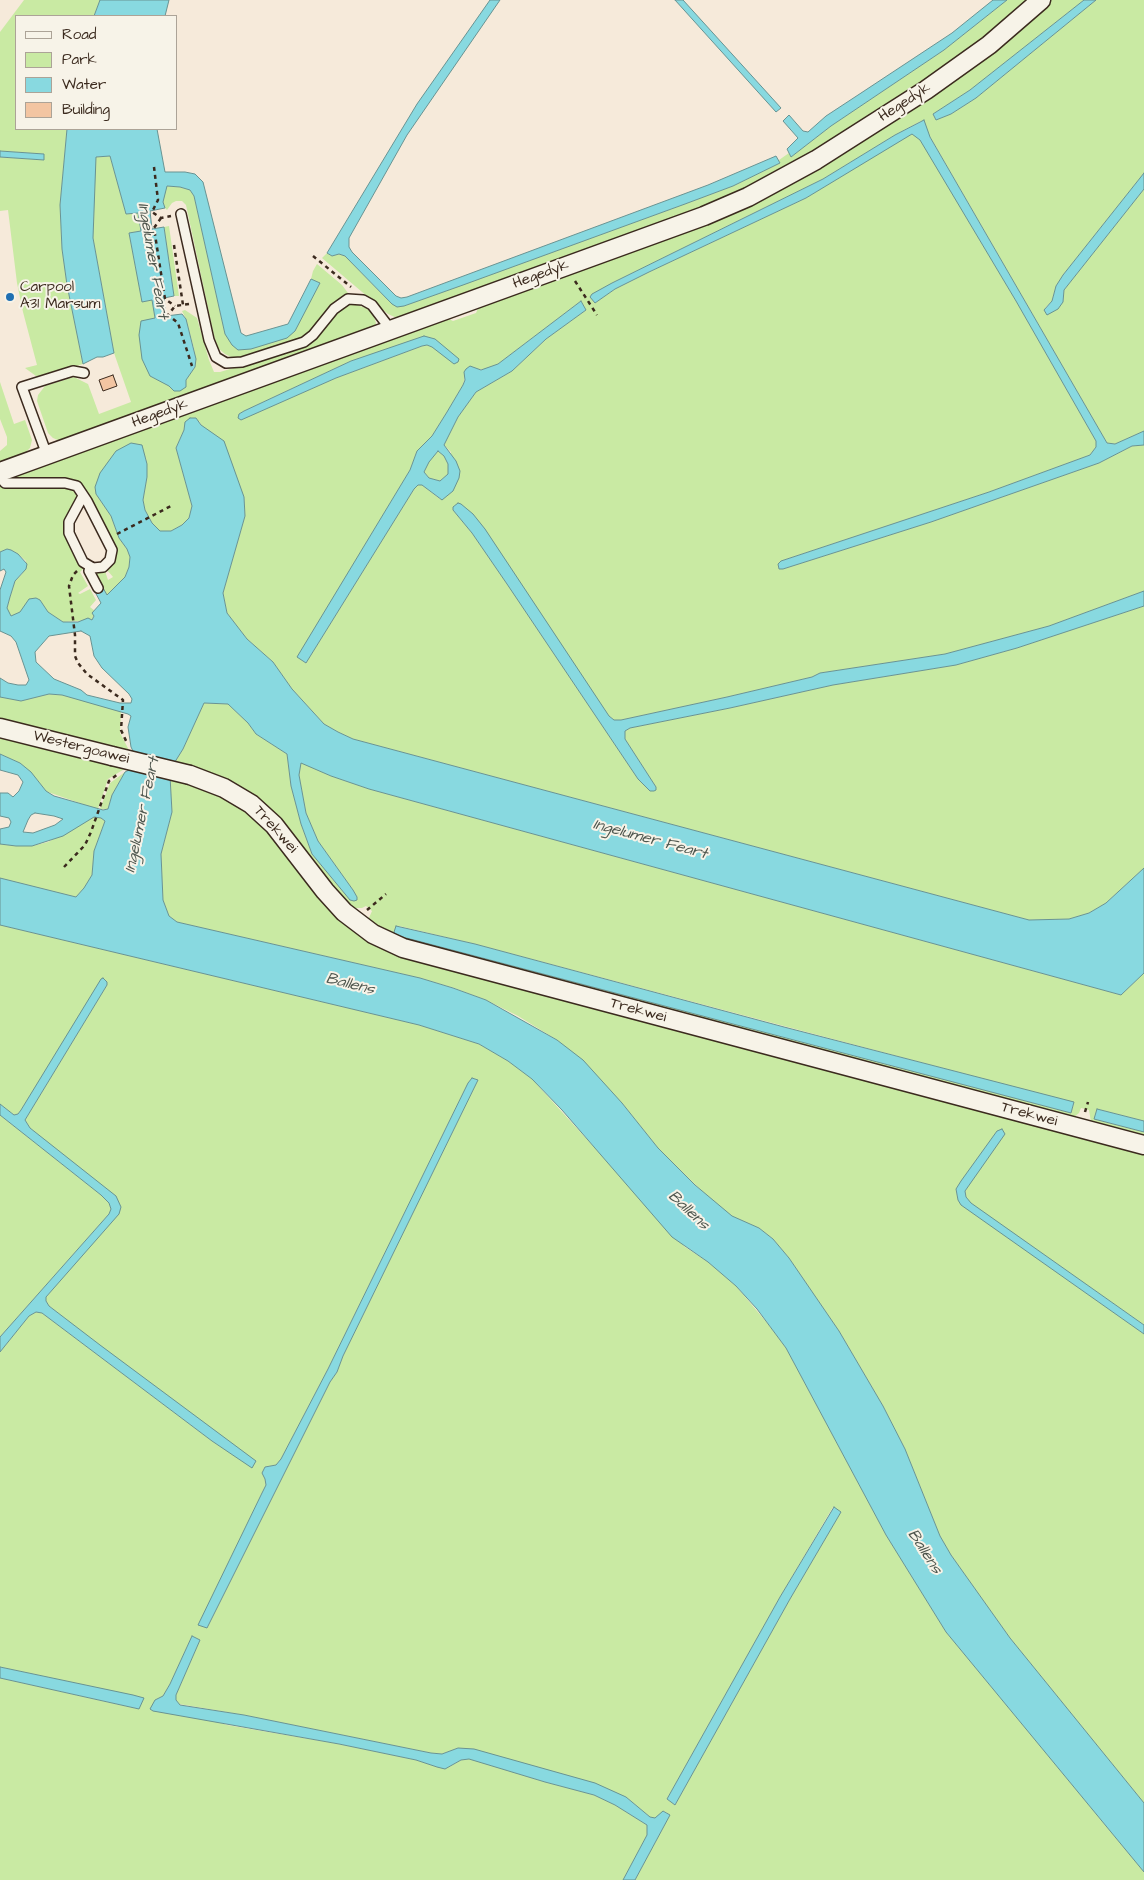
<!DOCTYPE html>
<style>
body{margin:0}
#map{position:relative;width:1144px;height:1880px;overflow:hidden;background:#f6eada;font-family:"Architects Daughter",sans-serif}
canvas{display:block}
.legend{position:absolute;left:15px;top:15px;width:162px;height:115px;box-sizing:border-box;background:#f7f3e8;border:1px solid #aca397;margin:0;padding:6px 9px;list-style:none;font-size:15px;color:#3b2a1e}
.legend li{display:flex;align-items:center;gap:10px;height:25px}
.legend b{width:25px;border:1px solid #aca397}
</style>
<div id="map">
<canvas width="1144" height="1880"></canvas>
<ul class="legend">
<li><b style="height:6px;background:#f7f3e8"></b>Road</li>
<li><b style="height:14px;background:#c9eaa3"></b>Park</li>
<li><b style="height:14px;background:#88d9e0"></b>Water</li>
<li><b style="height:14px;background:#f3c5a2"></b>Building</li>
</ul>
</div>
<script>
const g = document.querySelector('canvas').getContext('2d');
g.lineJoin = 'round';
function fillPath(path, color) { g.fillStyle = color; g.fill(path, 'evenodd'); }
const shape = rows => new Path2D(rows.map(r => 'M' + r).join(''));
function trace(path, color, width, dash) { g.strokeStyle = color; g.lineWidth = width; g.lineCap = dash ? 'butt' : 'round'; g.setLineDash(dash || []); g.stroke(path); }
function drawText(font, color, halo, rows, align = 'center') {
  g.font = font + ' "Architects Daughter",sans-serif'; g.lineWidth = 4; g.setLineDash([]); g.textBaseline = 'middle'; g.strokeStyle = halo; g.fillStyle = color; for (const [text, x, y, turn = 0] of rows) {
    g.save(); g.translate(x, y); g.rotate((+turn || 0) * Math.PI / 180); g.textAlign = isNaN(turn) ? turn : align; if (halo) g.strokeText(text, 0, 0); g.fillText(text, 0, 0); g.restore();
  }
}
const green = shape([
 [24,0,100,0,94,16,16,16,16,129,67,129,60,205,62,249,67,285,83,364,42,377,36,376,25,368,37,365,23,312,17,283,8,210,0,211,0,157,44,160,44,154,0,151,0,32],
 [1007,0,1031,0,971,51,822,149,739,194,399,319,388,314,322,258,327,253,332,256,339,254,345,256,392,304,404,306,685,204,733,186,780,163,779,160,789,153,791,157,831,126,944,50],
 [1051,0,1084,0,970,90,933,114,936,120,951,114,976,98,1096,0,1144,0,1144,173,1063,275,1056,286,1052,301,1045,308,1063,302,1064,290,1144,189,1144,431,1115,444,1107,443,921,121,895,135,823,179,612,283,595,303,615,289,649,272,806,198,907,135,912,134,915,135,920,139,1016,301,1096,441,1096,447,1090,455,989,492,781,561,778,564,779,569,783,569,931,522,1099,463,1132,446,1144,445,1144,591,1049,626,945,654,820,673,812,677,727,697,621,720,614,720,609,716,455,505,453,510,472,533,507,584,638,779,656,787,625,739,625,731,630,728,730,708,833,685,956,665,1017,648,1144,606,1144,868,1106,903,1089,913,1069,919,1029,920,353,739,338,732,324,724,313,712,292,689,273,662,247,639,227,613,223,593,245,516,244,497,199,421,184,425,184,430,176,448,192,506,189,518,182,525,171,531,160,531,152,523,145,510,143,500,147,477,146,457,96,494,111,516,119,538,127,549,130,557,129,567,125,577,107,596,95,573,105,571,108,580,113,577,107,570,115,562,117,549,88,495,79,483,71,479,6,479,6,478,196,410,445,317,453,321,476,313,480,304,719,217,1035,15],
 [581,301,586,310,546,339,512,371,476,392,458,417,446,440,444,445,451,452,447,496,440,499,422,485,418,485,414,489,306,663,298,657,410,470,417,451,432,436,447,412,463,385,465,376,475,369,488,369,498,364],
 [435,339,432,347,427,345,422,346,336,378,240,420,239,414,244,411,351,361],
 [110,156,126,214,138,213,141,231,129,233,142,301,152,300,155,319,150,376,170,386,186,383,186,380,195,367,194,349,186,319,182,311,185,310,197,318,209,360,214,372,220,372,307,346,315,339,336,312,348,305,357,305,366,308,373,313,376,323,374,329,60,441,53,438,48,433,37,401,38,395,45,386,74,377,88,384,99,414,131,402,114,353,93,238,95,157],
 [166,186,180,187,190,190,194,196,225,334,287,338,320,284,311,279,313,271,317,264,342,285,348,293,330,306,310,332,301,339,242,358,233,358,225,354,218,348,214,336,186,205,182,201,176,201,172,203,167,210,165,208,163,202],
 [169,226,179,296,174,296,164,227],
 [0,382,14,424,25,420,32,440,30,448,22,456,0,464,0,451,7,445,7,437,0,419],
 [438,451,444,456,448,464,448,474,440,481,429,478,424,472,429,461],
 [0,486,18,488,65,487,71,488,76,494,76,500,64,521,63,528,64,535,83,569,80,572,88,586,78,593,80,594,90,589,96,600,90,607,95,611,92,620,63,622,48,612,40,600,16,615,11,616,8,613,7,608,10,597,15,581,22,574,26,561,18,554,11,550,7,549,0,552],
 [49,694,62,695,80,699,121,711,120,733,130,752,0,723,0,697,21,701],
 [204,703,228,704,248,723,256,734,287,754,291,786,301,824,312,854,350,900,353,901,357,897,353,890,318,841,306,813,299,775,301,762,331,776,369,789,1121,995,1144,973,1144,1121,1097,1109,1095,1119,1144,1132,1144,1141,1091,1122,1089,1110,1081,1108,1079,1113,1073,1118,387,935,368,920,372,911,366,906,362,908,351,908,343,903,284,825,261,802,229,780,173,765,183,749],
 [399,926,475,944,1074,1103,1071,1113,395,935],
 [0,733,126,768,108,779,98,809,91,807,45,791,39,782,20,763,0,754],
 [125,772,112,795,108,809,100,809,110,783],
 [170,776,246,806,354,928,1144,1149,1144,1325,971,1204,966,1197,965,1191,999,1129,956,1189,958,1200,962,1205,1144,1334,1144,1803,1010,1638,951,1555,940,1536,905,1449,883,1406,839,1331,789,1258,773,1239,759,1228,732,1217,711,1200,658,1148,622,1103,557,1040,518,1016,486,1000,454,988,420,978,177,922,169,916,163,900,161,854,172,812],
 [94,817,101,818,105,821,94,851,92,875,84,888,76,897,0,878,0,844,16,846,32,846,48,842],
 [0,925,419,1025,479,1044,508,1061,532,1079,685,1247,708,1262,736,1286,768,1324,786,1348,886,1535,946,1632,1144,1872,1144,1880,635,1880,670,1815,664,1811,656,1819,650,1817,626,1797,458,1748,442,1754,431,1753,244,1715,179,1704,176,1700,176,1695,200,1640,192,1636,170,1684,163,1696,155,1700,227,1725,339,1744,416,1760,437,1767,449,1767,461,1760,469,1759,478,1761,545,1782,594,1795,615,1805,647,1825,647,1835,623,1880,0,1880,0,1678,138,1709,143,1698,0,1667,0,1352,29,1316,36,1312,42,1313,212,1441,252,1467,49,1306,46,1301,46,1297,121,1207,30,1128,25,1120,107,985,107,982,21,1110,18,1114,14,1115,0,1104],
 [472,1078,478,1080,343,1356,337,1372,330,1382,207,1628,199,1625,262,1493,266,1485,265,1479,262,1473,265,1467,276,1465,281,1459,328,1369,468,1083],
 [833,1507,841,1512,790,1599,675,1805,667,1799,780,1597],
 [0,1115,101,1195,109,1203,111,1209,109,1214,0,1337]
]);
const water = shape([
 [100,0,169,0,165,16,94,16,100,0],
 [490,0,500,0,407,135,349,238,349,247,352,252,396,296,401,298,407,297,708,185,776,156,780,163,733,186,685,204,463,285,404,306,397,307,392,304,345,256,339,254,332,256,327,253,417,104,490,0],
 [675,0,683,0,781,108,776,112,675,0],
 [993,0,1007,0,944,50,831,126,791,157,787,149,798,138,783,121,789,115,803,131,808,132,826,116,855,97,952,33,993,0],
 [1084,0,1096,0,976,98,951,114,936,120,933,114,970,90,1084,0],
 [924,120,930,137,1107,443,1115,444,1144,431,1144,445,1132,446,1099,463,931,522,783,569,779,569,778,564,781,561,989,492,1090,455,1096,447,1096,441,1016,301,920,140,912,134,806,198,649,272,615,289,595,303,590,297,592,294,612,283,823,179,895,135,924,120],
 [67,129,157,129,165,172,185,172,195,174,203,182,241,333,246,336,288,324,311,279,320,283,295,331,287,338,251,349,238,350,232,345,225,334,194,196,190,190,180,187,167,186,163,202,165,208,150,211,152,229,164,227,174,296,164,298,166,316,182,314,186,319,196,359,195,367,186,380,186,387,180,391,174,391,169,386,150,376,142,359,139,335,141,321,155,318,152,300,142,302,129,233,141,231,138,213,126,214,110,156,96,157,93,238,114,353,103,357,97,357,83,364,67,285,62,249,60,205,67,129],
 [0,151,44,154,44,160,0,157,0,151],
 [1144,173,1144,189,1064,290,1063,302,1058,309,1047,315,1044,310,1052,301,1056,286,1063,275,1144,173],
 [581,301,586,310,546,339,512,371,476,392,458,417,444,445,456,461,460,471,459,478,453,491,442,500,422,485,418,485,414,489,306,663,297,657,410,470,417,451,432,436,447,412,463,385,465,380,464,372,466,369,470,366,481,370,498,364,581,301],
 [438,451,444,456,448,464,448,474,440,481,429,478,424,472,429,462,438,451],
 [424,336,435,339,459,359,458,362,454,364,432,347,427,345,422,346,336,378,241,420,238,418,239,414,244,411,351,361,424,336],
 [190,418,196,418,201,425,224,441,244,497,245,516,223,593,227,613,247,639,273,662,292,689,313,712,324,724,338,732,353,739,1029,920,1069,919,1089,913,1106,903,1144,868,1144,973,1121,995,369,789,331,776,301,763,299,775,306,813,318,841,353,890,357,897,357,900,354,901,350,900,312,854,301,824,291,786,287,754,256,734,248,723,228,704,204,703,183,749,173,765,170,776,172,812,161,854,163,900,169,916,177,922,420,978,453,988,486,1000,557,1040,583,1060,622,1103,658,1148,695,1185,732,1216,759,1228,773,1239,789,1258,839,1331,883,1406,905,1449,940,1536,951,1555,1010,1638,1144,1803,1144,1872,946,1632,886,1535,786,1348,757,1309,736,1286,708,1262,672,1237,562,1110,532,1079,508,1061,479,1044,419,1025,0,925,0,878,76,897,84,888,92,875,94,851,105,821,101,818,94,817,63,836,32,846,16,846,0,844,0,829,9,827,11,822,9,818,0,816,0,793,8,793,13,797,19,791,23,782,18,775,0,770,0,754,20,763,31,772,46,791,54,796,103,810,108,809,112,795,125,772,129,770,133,751,131,747,128,727,131,716,128,714,62,695,49,694,21,701,0,697,0,678,8,683,18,685,26,685,29,680,16,642,11,636,0,631,0,590,6,572,4,569,0,571,0,552,7,549,11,550,18,554,27,564,26,569,15,581,10,597,7,608,11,616,20,612,29,599,36,598,40,600,48,612,63,622,78,622,88,618,92,620,94,616,92,613,101,603,94,590,102,586,107,595,125,577,129,567,130,557,127,549,119,538,111,516,96,494,95,487,100,473,116,451,131,443,142,445,147,464,147,477,143,500,145,510,152,523,160,531,171,531,182,525,189,518,192,506,176,448,184,430,185,422,190,418],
 [81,631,90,636,94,656,102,668,129,694,132,699,131,703,120,703,87,695,81,690,54,679,36,662,35,652,49,636,81,631],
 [35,813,54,816,63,819,55,825,33,833,23,832,28,820,31,815,35,813],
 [458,503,461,504,473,514,485,529,609,716,614,720,621,720,727,697,812,677,820,673,945,654,1049,626,1144,591,1144,606,1017,648,956,665,833,685,730,708,630,728,625,731,625,739,656,787,656,790,654,791,650,791,638,779,507,584,472,533,453,510,453,507,458,503],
 [396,926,475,944,784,1027,1074,1102,1071,1113,395,935,394,932,396,926],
 [103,978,107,982,107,985,25,1120,30,1128,116,1196,121,1207,119,1214,46,1297,46,1301,49,1306,100,1345,256,1461,252,1468,212,1441,42,1313,36,1312,29,1316,0,1352,0,1337,109,1214,111,1209,109,1203,101,1195,0,1115,0,1104,14,1115,18,1114,21,1110,101,979,103,978],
 [472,1078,478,1080,343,1356,337,1372,330,1382,207,1628,198,1625,262,1493,266,1485,265,1479,262,1473,265,1467,276,1465,281,1459,328,1369,468,1083,472,1078],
 [1097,1109,1144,1121,1144,1132,1094,1119,1097,1109],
 [1002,1129,1005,1134,965,1191,966,1197,971,1203,1144,1325,1144,1334,961,1205,958,1200,956,1189,961,1181,997,1131,1002,1129],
 [834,1507,841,1512,790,1599,675,1805,667,1799,780,1597,834,1507],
 [192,1636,200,1640,176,1695,176,1700,180,1705,244,1715,431,1753,442,1754,458,1748,474,1749,595,1783,626,1797,650,1817,655,1818,663,1811,670,1815,635,1880,623,1880,647,1835,647,1825,615,1805,594,1795,545,1782,469,1759,461,1760,445,1769,437,1767,416,1760,339,1744,153,1711,150,1709,155,1700,163,1696,170,1684,192,1636],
 [0,1667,133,1695,144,1698,139,1709,0,1678,0,1667]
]);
const building = shape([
 [113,375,117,386,103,391,99,380,113,375]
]);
const path = shape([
 [154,167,158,200,152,212,161,218,171,216],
 [161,218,154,228,165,299,175,306],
 [174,245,183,305],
 [313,256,351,287],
 [575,281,597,315],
 [189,304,175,306,168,315,178,323,192,366],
 [117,534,171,506],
 [77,571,73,575,69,586,75,635,75,656,78,663,87,674,123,700,121,730,127,743],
 [64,867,85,845,91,832,109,781,118,774],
 [367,910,386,894],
 [1085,1112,1088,1102]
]);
const lane = shape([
 [181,214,209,340,216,357,226,363,242,362,304,342,313,335,334,309,348,299,363,300,372,305,391,330],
 [47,455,22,387,73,371,84,373],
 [0,478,5,483,65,483,77,486,87,501,112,550,110,560,103,567,93,568,83,562,69,533,69,522,83,496],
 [90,567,89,571,98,588]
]);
const street = shape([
 [0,472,704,216,748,197,816,160,926,90,989,45,1041,0],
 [0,728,112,756],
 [190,775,224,788,251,804,274,825,325,891,344,912,373,934,403,948,1144,1145]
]);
const streetBridge = shape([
 [112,756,190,775]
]);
const markers = [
 [10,297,5,"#1f6fb2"]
];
const streetNames = [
 ["Hegedyk",905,103,-33],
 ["Hegedyk",541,275,-20],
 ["Hegedyk",160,414,-20],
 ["Westergoawei",81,748,14],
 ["Trekwei",275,830,48],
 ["Trekwei",638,1011,15],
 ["Trekwei",1029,1115,15]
];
const poiNames = [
 ["Carpool",20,288],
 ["A31 Marsum",20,305]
];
const waterNames = [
 ["Ingelumer Feart",152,261,80],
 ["Ingelumer Feart",143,815,-78],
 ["Ingelumer Feart",650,840,15],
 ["Ballens",350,985,14],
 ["Ballens",688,1211,43],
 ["Ballens",924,1552,57]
];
fillPath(green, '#c9eaa3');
fillPath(water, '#88d9e0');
trace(water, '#699392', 1);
fillPath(building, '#f3c5a2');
trace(building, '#3b2a1e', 1);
trace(lane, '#3b2a1e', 12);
trace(street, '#3b2a1e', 21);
trace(path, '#3b2a1e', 2.5, [4, 4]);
trace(lane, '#f7f3e8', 9);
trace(street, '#f7f3e8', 18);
trace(streetBridge, '#3b2a1e', 21, []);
trace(streetBridge, '#f7f3e8', 18);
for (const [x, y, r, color] of markers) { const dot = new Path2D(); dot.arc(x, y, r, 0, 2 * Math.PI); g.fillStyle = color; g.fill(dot); trace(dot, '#f7f3e8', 2); }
drawText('15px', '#3b2a1e', '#f7f3e8', streetNames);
drawText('15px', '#3b2a1e', '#f7f3e8', poiNames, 'left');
drawText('italic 16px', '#4e564e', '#f7f3e8', waterNames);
</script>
